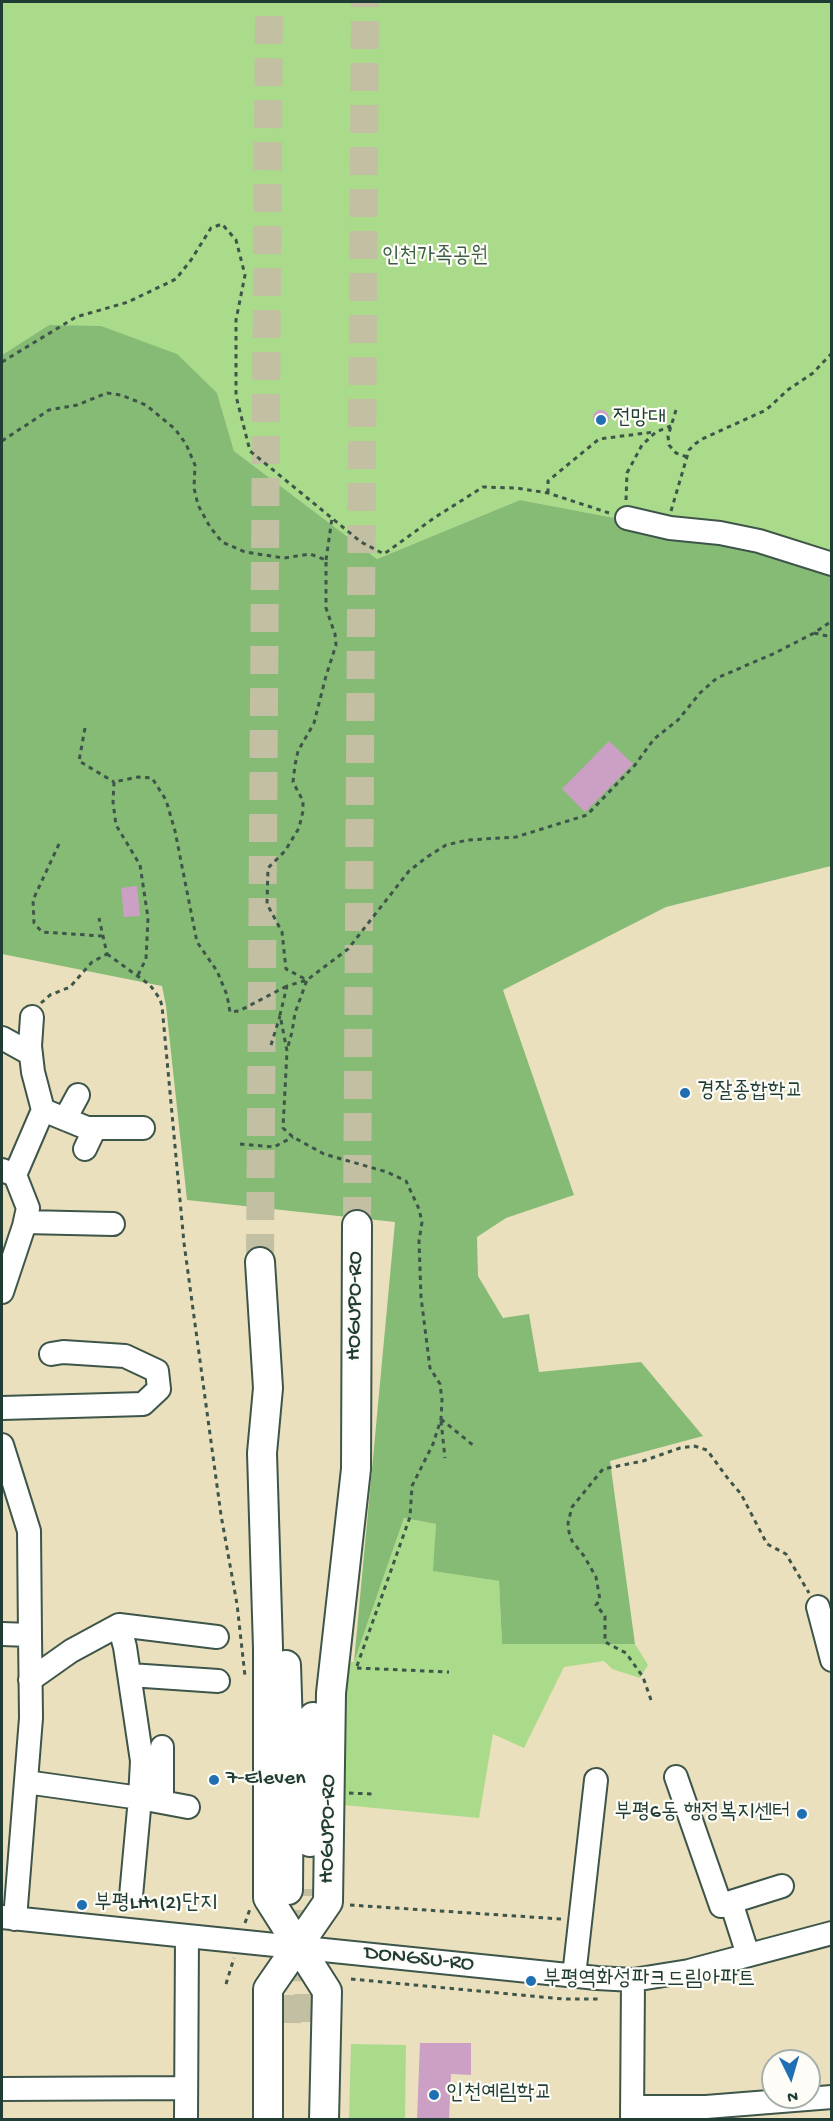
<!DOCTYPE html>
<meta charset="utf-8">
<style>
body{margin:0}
#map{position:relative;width:833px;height:2121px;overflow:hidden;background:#ebe0bd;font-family:"Gochi Hand",sans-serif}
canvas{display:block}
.frame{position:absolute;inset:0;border:3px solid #1f3d34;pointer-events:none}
.north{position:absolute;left:761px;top:2049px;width:60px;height:60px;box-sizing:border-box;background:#fdfcf7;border:2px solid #a4b0a9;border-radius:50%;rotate:175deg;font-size:16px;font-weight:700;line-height:24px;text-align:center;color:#1f3d34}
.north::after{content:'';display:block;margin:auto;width:21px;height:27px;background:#1f6fb2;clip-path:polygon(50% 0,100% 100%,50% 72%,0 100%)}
</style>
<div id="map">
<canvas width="833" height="2121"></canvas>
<div class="frame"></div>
<div class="north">N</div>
</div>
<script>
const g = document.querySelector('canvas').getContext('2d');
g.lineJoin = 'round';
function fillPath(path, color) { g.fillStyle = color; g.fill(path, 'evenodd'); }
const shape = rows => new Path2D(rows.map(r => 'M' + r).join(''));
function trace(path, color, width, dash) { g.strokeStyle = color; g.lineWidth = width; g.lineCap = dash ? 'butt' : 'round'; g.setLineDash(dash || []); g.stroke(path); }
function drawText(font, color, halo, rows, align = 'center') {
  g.font = font + ' "Gochi Hand","Poor Story",sans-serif'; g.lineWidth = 4.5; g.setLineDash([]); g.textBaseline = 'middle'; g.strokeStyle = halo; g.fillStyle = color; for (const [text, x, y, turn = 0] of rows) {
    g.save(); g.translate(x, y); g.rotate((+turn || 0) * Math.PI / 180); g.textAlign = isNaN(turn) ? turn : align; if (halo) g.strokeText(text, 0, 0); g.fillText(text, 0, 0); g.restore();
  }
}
const green = shape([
 [2,2,831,2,831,559,520,500,377,559,234,451,217,393,49,325,2,355],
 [404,1518,436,1524,434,1571,499,1581,502,1644,635,1644,648,1665,640,1678,612,1669,604,1661,564,1667,524,1748,493,1734,479,1818,333,1804,340,1661,354,1662],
 [351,2044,406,2045,405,2119,349,2119]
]);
const forest = shape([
 [49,325,101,326,177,354,217,393,234,451,377,559,520,500,831,559,831,866,666,907,503,990,574,1195,506,1218,477,1237,478,1276,503,1318,529,1314,539,1372,641,1362,703,1436,610,1461,635,1644,502,1644,499,1581,433,1571,436,1524,404,1518,354,1662,395,1222,187,1200,166,1006,162,986,2,954,2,355]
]);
const building = shape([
 '593 418a8 8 0 1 1 16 0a8 8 0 1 1-16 0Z',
 [609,741,633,764,585,812,562,789],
 [137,886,140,916,124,917,121,888],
 [420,2043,471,2043,471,2075,451,2074,449,2120,417,2120]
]);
const majorTunnel = shape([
 [357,1225,365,2],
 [260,1262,269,2],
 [308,2022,309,1889],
 [287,2023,288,1946]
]);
const path = shape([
 [2,362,76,317,128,302,176,279,191,260,211,228,222,224,236,240,245,275,236,320,236,396,250,451,361,542,384,554,434,518,483,487,516,488,548,493,609,513],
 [676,410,668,436,669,445,676,453,687,457],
 [2,441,49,410,77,405,107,393,121,395,146,405,175,429,186,444,195,465,194,488,198,505,210,527,222,542,245,552,284,558,310,554,326,560,326,608,335,634,336,645,326,676,314,723,298,751,295,765,293,782,303,801,303,811,299,828,285,851,268,868,267,904,282,932,286,969,307,980,295,1013,292,1032,287,1050],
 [548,493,548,481,599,439,654,432],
 [626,500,627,473,642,445,656,432,671,426],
 [671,511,689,450,695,444,702,439,766,410,789,389,813,373,832,353],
 [326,560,332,518],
 [814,633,832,637],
 [85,728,79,761,114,782],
 [59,844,33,900,34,923,42,932,102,936],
 [107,954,150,985,160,999,162,1006,184,1243,221,1515,237,1604,245,1676],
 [138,975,146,959,148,918,140,865,116,825,113,802,114,782,138,777,152,778,166,800,175,831,197,942,217,971,227,995,230,1012,239,1011,287,986],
 [41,1003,50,995,70,987,92,962,107,954,99,918],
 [271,1045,280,1016],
 [240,1144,274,1147,293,1137],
 [441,1419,474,1446],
 [441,1421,445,1458],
 [357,1666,410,1517,412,1486,433,1444,441,1419,442,1400,440,1384,430,1368,421,1297,419,1241,422,1222,419,1209,406,1181,387,1172,324,1154,293,1137,283,1128,287,1051,280,1015,287,986,307,980,348,949,409,871,427,857,446,845,468,840,516,837,587,815,635,765,654,739,678,720,700,693,717,678,775,653,814,633,832,621],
 [357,1668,449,1672],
 [651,1700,643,1677,626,1653,605,1642,605,1616,596,1605,600,1600,596,1577,584,1556,572,1541,569,1532,568,1523,572,1507,603,1469,643,1461,680,1448,694,1446,707,1450,729,1480,741,1494,767,1544,786,1554,809,1593],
 [349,1793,372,1794],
 [350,1905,561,1919],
 [245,1923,250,1909],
 [351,1979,563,1999,601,1999],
 [226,1984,234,1958]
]);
const minor = shape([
 [627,518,670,528,720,533,759,541,832,564],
 [32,1017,30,1046,33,1072,43,1110],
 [2,1038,31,1054],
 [65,1119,78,1095],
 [85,1149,95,1128],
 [2,1170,15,1175,28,1208,24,1226,2,1292],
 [15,1175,43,1110,87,1128,143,1128],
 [25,1222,113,1224],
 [2,1408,143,1404,159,1389,157,1371,125,1356,63,1352,51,1354],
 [2,1445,29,1531,30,1635],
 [818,1607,832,1660],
 [119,1625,217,1637],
 [2,1634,30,1635,31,1718,15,1919],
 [130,1675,218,1681],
 [30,1680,71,1651,119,1625,125,1647,142,1761,140,1798,188,1807],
 [676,1777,721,1906,731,1902,748,1955],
 [26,1782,140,1798,131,1896],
 [162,1802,162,1747],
 [731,1902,782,1886],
 [2,1917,597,1978,633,1980,689,1971,832,1933],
 [574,1976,596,1780],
 [2,2089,186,2088],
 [632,2107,706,2107,832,2097],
 [186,2120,187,1936],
 [632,2120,633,1980]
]);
const major = shape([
 [260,1262,268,1388,262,1453,268,1648,268,1898,327,1991,324,2120],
 [286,1665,289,1758,288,1890],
 [310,1842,310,1761,313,1717],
 [268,2120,268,1989,328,1902,331,1693,356,1469,357,1225]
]);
const markers = [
 [601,420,6,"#1f6fb2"],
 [685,1093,6,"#1f6fb2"],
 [214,1780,6,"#1f6fb2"],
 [802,1814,6,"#1f6fb2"],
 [82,1905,6,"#1f6fb2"],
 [531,1981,6,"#1f6fb2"],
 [434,2095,6,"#1f6fb2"]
];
const parkNames = [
 ["인천가족공원",435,258]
];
const poiNames = [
 ["전망대",613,420],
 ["경잘종합학교",697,1093],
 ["7-Eleven",226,1780],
 ["부평6동 행정복지센터",790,1814,"right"],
 ["부평LH1(2)단지",94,1905],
 ["부평역화성파크드림아파트",543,1981],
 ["인천예림학교",446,2095]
];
const streetNames = [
 ["HOGUPO-RO",356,1306,-89],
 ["HOGUPO-RO",329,1829,-89],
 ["DONGSU-RO",419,1960,6]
];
fillPath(green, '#a9db8a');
fillPath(forest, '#86bb76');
fillPath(building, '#cc9fc5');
trace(majorTunnel, '#c2bfa2', 28, [28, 14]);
trace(minor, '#3e5549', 26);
trace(major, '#3e5549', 32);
trace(path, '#3e5549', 3, [4.5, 4.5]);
trace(minor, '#fff', 22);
trace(major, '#fff', 28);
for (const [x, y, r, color] of markers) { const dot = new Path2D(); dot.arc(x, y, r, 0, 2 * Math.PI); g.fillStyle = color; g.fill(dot); trace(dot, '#fdfcf7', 2); }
drawText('22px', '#3b5d45', '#fdfcf7', parkNames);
drawText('22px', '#1f3d34', '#fdfcf7', poiNames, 'left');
drawText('22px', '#1f3d34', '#fdfcf7', streetNames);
</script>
